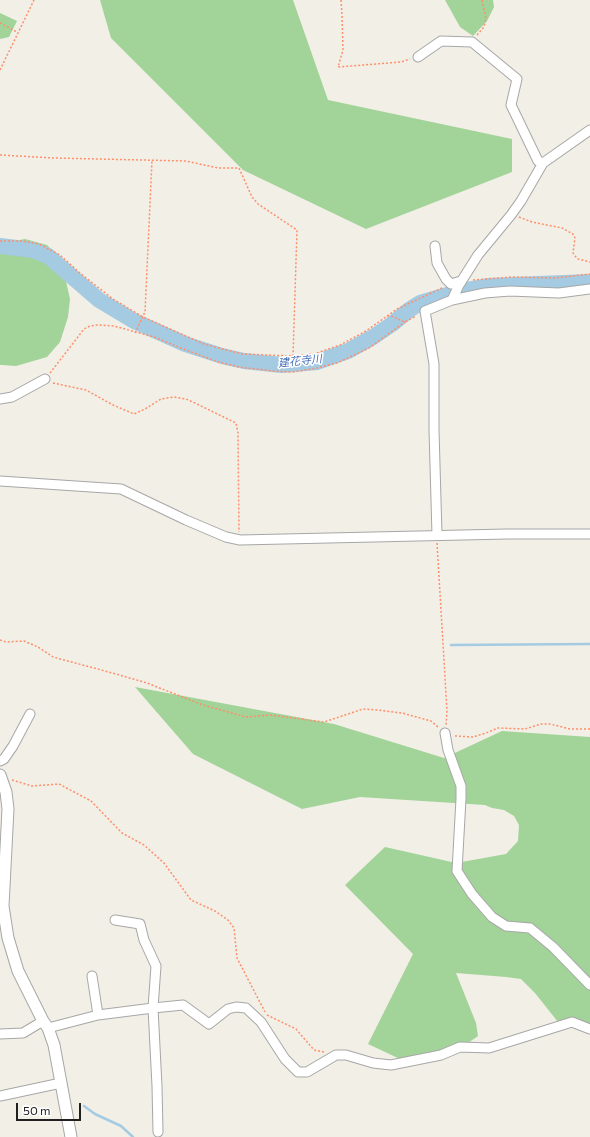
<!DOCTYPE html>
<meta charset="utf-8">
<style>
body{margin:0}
#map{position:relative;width:590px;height:1137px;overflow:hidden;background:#f2efe6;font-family:Commissioner,sans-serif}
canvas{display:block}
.scale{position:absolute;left:16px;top:1103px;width:65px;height:18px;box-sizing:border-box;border:2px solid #202020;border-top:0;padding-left:5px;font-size:12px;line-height:14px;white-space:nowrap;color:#202020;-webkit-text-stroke:3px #fff;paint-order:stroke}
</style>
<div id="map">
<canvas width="590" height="1137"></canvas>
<div class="scale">50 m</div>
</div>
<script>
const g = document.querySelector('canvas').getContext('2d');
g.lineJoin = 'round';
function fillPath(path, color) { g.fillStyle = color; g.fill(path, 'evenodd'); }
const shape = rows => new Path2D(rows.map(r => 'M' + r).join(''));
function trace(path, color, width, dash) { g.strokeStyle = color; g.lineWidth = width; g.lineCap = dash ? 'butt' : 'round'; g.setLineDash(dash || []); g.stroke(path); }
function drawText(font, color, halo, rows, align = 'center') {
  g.font = font + ' Commissioner,"Noto Sans JP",sans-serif'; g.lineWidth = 3; g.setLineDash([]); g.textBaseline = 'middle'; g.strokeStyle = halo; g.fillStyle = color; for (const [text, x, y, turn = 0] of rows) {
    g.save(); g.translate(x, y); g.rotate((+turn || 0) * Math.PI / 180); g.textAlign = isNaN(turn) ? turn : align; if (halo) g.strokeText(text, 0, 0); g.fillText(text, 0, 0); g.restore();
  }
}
const forest = shape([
 [100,0,293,0,328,100,512,139,512,172,366,229,243,170,111,38],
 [445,0,493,0,494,7,487,21,473,36,460,27],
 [0,13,17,21,9,37,0,39],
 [25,239,47,245,61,259,70,299,68,317,60,342,47,357,16,366,2,365,0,365,0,251,10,242],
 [135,687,334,724,444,758,502,731,590,737,590,1026,562,1027,535,993,521,979,506,977,456,973,476,1023,478,1036,458,1050,400,1059,368,1044,413,954,345,885,385,847,456,863,506,854,518,841,519,825,514,816,504,810,492,808,485,805,360,797,302,809,193,754]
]);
const stream = shape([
 [451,645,590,644],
 [84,1106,95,1114,121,1126,133,1137]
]);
const river = shape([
 [0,246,33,250,48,256,99,300,134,321,185,344,222,356,244,361,282,365,317,362,348,351,373,337,392,324,409,310,420,303,461,291,488,286,590,282]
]);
const path = shape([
 [341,0,342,15,343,50,338,67,401,62,410,59],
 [0,23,17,32],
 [477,35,484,27,486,18,482,0],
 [0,70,34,0],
 [0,155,54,158,186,161,218,168,239,168,252,197,258,204,297,230,293,356],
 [519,217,532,222,562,228,573,234,575,238,573,253,575,256,578,259,590,262],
 [0,241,22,241,39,244,60,255,81,274,113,299,143,317,204,344,242,354,293,356,314,354,340,345,366,331,387,316,391,316,405,322,416,316],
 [473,280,512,277,555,278,590,274],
 [387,316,397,309,442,288],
 [135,333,145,312,152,160],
 [50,373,84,329,90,326,98,325,114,326,154,337,181,348,218,362,239,367,273,371,293,372,317,368,337,363,369,348,405,322],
 [53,383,86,390,113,405,134,414,145,409,161,399,174,397,186,399,197,404,236,423,238,433,239,532],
 [437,543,447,711,446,725],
 [0,640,6,642,24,641,38,647,53,657,116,674,147,683,203,705,246,717,270,715,324,722,363,709,377,710,402,713,431,721,438,727],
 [455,736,473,737,486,733,498,728,525,729,541,724,550,724,570,729,590,729],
 [12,780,32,786,59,784,91,801,122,833,144,845,164,863,191,900,215,911,228,920,234,928,237,958,265,1012],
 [267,1015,296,1029,314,1050,324,1052]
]);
const minor = shape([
 [418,57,441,41,472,42,517,79,511,105,538,161,543,163],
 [435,246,437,263,446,279,451,284,461,281],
 [452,300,459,285,478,255,511,215,521,201,543,163,590,130],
 [0,399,12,397,45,379],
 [0,481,121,489,186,520,226,537,240,540,507,534,590,534],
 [437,535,434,430,434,364,425,311,452,300,485,293,510,291,559,293,590,289],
 [445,733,448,750,461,786,461,799,457,871,472,894,492,917,506,926,530,928,553,947,590,985],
 [0,761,4,759,13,746,30,714],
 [115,920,140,924,144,940,156,966,153,1008,157,1086,158,1132],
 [92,976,98,1015],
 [48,1028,98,1015,153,1008,183,1005,209,1024,228,1009,236,1007,246,1008,261,1022,285,1059,298,1072,307,1072,336,1055,346,1055,373,1063,391,1065,441,1055,460,1047,489,1048,572,1022,590,1029],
 [0,1034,23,1033,43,1021],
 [0,1096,5,1095,61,1083]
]);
const tertiary = shape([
 [0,775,6,792,8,809,3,906,8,938,18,971,43,1021,48,1028,54,1045,71,1137]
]);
const waterNames = [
 ["建花寺川",300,361,-6]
];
fillPath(forest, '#a2d399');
trace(stream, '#a4cbe2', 2.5);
trace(river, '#a4cbe2', 16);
trace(minor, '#a7a7a7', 11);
trace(tertiary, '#a7a7a7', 13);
trace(path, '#ff8e6a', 1.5, [2, 2]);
trace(minor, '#fff', 9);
trace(tertiary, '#fff', 11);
drawText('italic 11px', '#456fb8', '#fff', waterNames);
</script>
